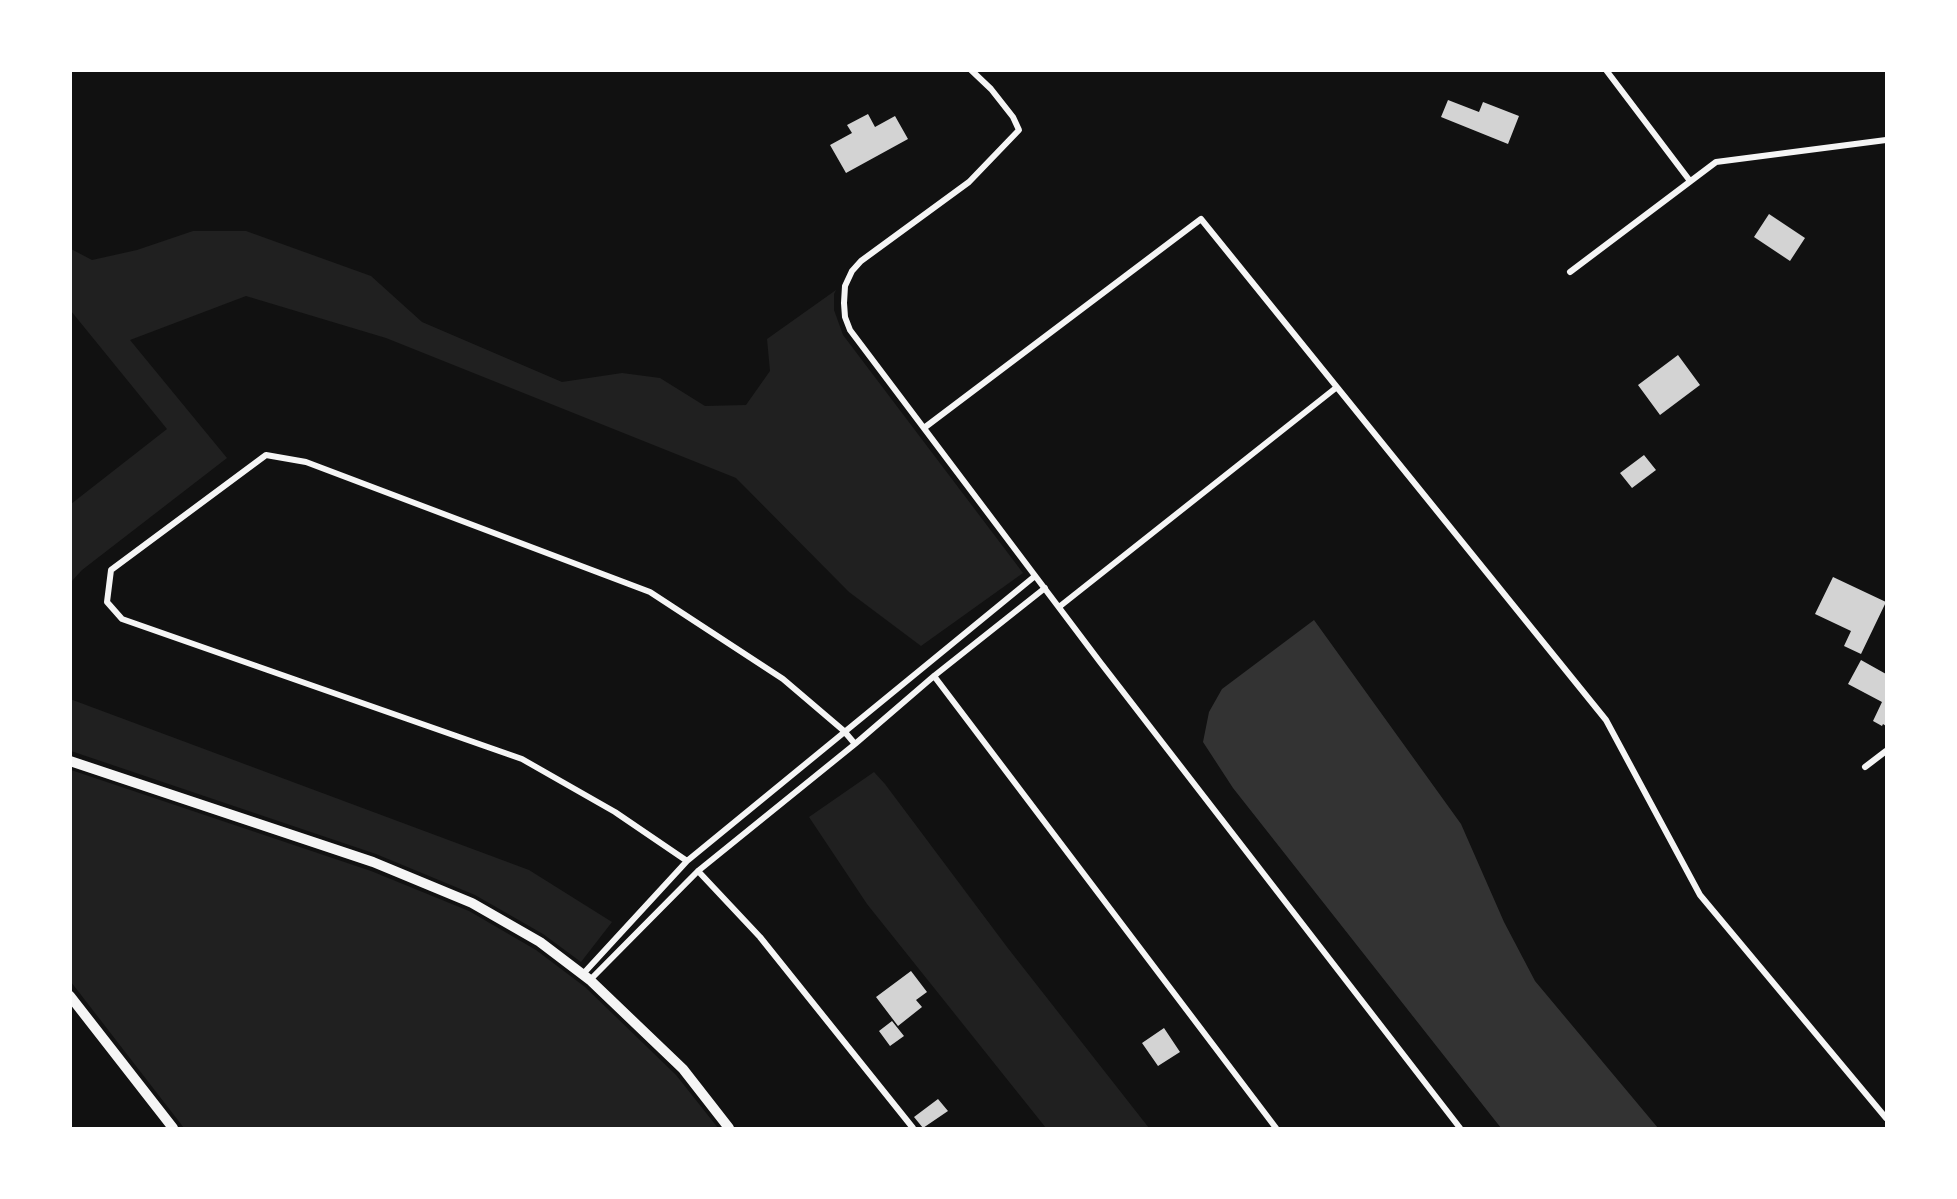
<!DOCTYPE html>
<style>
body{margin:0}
#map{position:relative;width:1957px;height:1199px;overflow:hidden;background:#111;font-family:Inter,sans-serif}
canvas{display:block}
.frame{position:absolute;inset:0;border:72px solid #fff;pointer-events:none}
</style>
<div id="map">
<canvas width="1957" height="1199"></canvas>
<div class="frame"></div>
</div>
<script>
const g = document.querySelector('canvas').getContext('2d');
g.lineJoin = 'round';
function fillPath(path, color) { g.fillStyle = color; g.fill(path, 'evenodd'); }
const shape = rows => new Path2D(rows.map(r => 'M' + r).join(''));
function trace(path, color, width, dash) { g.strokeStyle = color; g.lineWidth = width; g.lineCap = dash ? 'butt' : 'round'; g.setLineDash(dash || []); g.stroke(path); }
const green = shape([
 [193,231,246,231,371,276,422,322,562,382,622,373,660,378,705,406,746,405,770,371,767,339,836,290,834,294,834,310,843,335,1023,573,921,646,849,592,736,478,386,338,246,296,130,340,227,458,82,570,71,582,71,504,167,429,71,311,71,249,92,260,137,250],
 [70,699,529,870,612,922,581,962,543,934,475,895,376,854,71,751],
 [71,770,371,871,469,911,536,950,585,987,676,1075,718,1128,184,1128,71,982],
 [874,772,885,784,1007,947,1149,1128,1046,1128,867,904,809,817]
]);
const water = shape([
 [1314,620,1461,824,1504,922,1535,981,1658,1128,1501,1128,1233,788,1203,742,1209,712,1222,689]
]);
const building = shape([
 [1448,100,1479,112,1483,102,1519,116,1508,144,1441,117],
 [868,114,875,127,895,116,908,139,846,173,830,145,852,133,847,125],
 [1769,214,1805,238,1790,261,1754,237],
 [1678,355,1700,385,1660,415,1638,385],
 [1644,455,1656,470,1632,488,1620,473],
 [1833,577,1886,602,1861,654,1844,646,1851,631,1815,614],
 [1861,660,1886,674,1886,726,1883,724,1882,726,1873,721,1882,702,1848,684],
 [911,971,927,992,916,1000,922,1007,898,1026,876,997],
 [892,1021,904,1036,890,1046,879,1031],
 [1164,1028,1180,1052,1158,1066,1142,1043],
 [938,1099,948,1111,923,1128,914,1117]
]);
const minor = shape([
 [971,70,991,89,1013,117,1019,130,969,182,861,261,852,271,845,286,844,303,845,317,850,330,1100,662,1460,1128],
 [1606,70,1690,181],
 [1570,272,1716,162,1886,140],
 [924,428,1201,219,1606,720,1700,895,1886,1118],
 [1059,607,1337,387],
 [934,676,1276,1128],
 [1865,767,1886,751],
 [687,861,615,812,522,759,122,619,107,602,111,570,266,455,306,462,650,592,783,679,844,731,855,744],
 [698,871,760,937,913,1128],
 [583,974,687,861,1035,576],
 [590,980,698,871,855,744,934,676,1045,588]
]);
const tertiary = shape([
 [70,761,373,862,472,903,540,942,590,980,683,1069,729,1128],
 [70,996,173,1128]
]);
fillPath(green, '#202020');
fillPath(water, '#333');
fillPath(building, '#d3d3d3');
trace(minor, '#f5f5f5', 6);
trace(tertiary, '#f5f5f5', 10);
</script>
